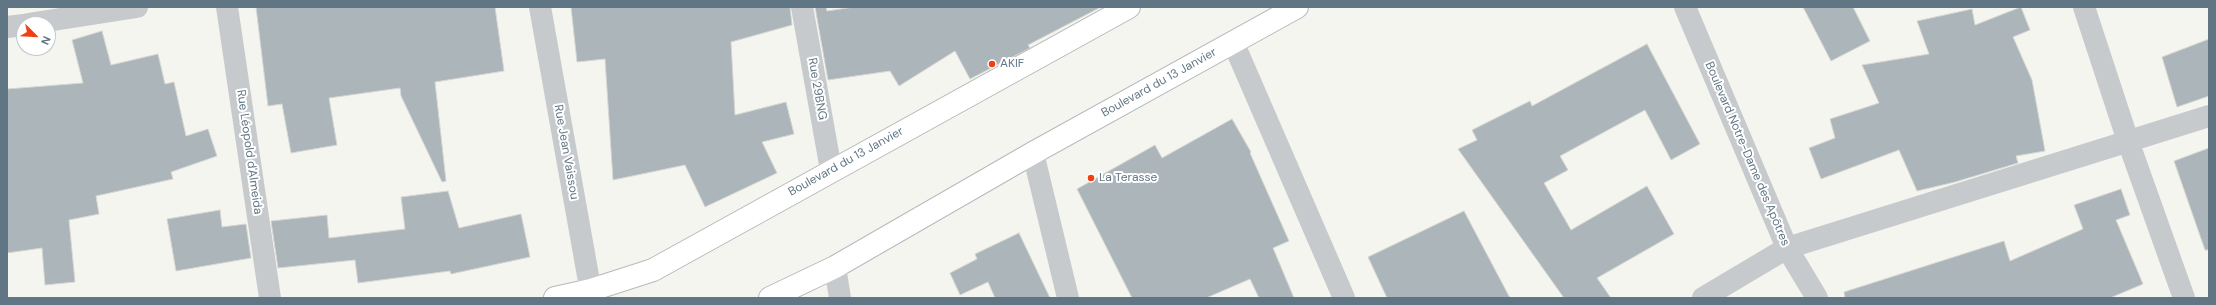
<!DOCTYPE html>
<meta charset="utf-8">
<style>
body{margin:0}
#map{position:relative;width:2216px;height:305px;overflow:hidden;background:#f5f5f0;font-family:"DM Sans",sans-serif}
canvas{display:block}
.frame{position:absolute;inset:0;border:8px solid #617684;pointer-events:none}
.north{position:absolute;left:16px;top:16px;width:40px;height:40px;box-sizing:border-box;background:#fff;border:1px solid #c0c8ce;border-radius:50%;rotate:114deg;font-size:11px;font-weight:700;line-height:16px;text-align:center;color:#617684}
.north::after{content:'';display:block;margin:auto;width:14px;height:18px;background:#f13f14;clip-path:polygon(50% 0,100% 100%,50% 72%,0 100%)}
</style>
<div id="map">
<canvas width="2216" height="305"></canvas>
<div class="frame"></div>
<div class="north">N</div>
</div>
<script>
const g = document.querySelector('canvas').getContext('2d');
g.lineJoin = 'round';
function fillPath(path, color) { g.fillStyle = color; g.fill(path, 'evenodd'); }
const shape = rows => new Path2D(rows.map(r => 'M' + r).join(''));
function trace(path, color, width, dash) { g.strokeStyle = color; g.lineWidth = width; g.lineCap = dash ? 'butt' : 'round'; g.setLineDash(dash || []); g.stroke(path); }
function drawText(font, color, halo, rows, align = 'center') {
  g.font = font + ' "DM Sans",sans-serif'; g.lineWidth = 4; g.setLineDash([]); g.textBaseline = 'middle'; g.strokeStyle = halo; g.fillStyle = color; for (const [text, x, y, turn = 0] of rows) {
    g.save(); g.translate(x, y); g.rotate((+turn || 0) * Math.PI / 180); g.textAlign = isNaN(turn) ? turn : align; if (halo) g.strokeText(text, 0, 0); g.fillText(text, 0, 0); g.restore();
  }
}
const building = shape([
 [256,7,495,7,504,71,435,82,446,181,442,182,401,96,400,88,329,98,337,145,291,153,282,104,268,106,256,7],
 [571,7,790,7,792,25,731,42,735,115,786,102,794,134,762,142,777,173,705,207,685,165,613,180,605,59,577,62,571,7],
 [815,7,826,7,827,11,854,7,1101,7,1028,45,1030,48,970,79,955,51,899,86,890,71,828,80,815,7],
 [1803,7,1853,7,1870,41,1831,61,1803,7],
 [2021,7,2030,30,2013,37,2032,80,2045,151,2016,156,2018,163,1955,182,1917,191,1899,150,1821,179,1809,148,1835,138,1830,119,1879,103,1862,65,1929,54,1917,21,1972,9,1975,25,2021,7],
 [102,31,111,65,158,54,165,84,174,82,186,136,208,129,217,156,171,172,173,179,96,196,99,214,69,220,75,282,45,285,42,248,7,253,7,89,83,83,72,40,102,31],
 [2209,39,2209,96,2177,107,2162,57,2209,39],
 [1647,44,1700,144,1671,160,1645,110,1560,156,1568,170,1544,183,1571,230,1647,186,1674,234,1597,278,1611,298,1564,298,1458,149,1477,140,1472,130,1530,101,1532,106,1647,44],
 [1232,119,1251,152,1250,153,1289,241,1273,248,1294,298,1259,298,1250,279,1206,298,1132,298,1077,189,1155,145,1162,158,1232,119],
 [2209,148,2209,250,2205,250,2174,161,2209,148],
 [2121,189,2130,215,2116,220,2143,284,2110,298,1845,298,1844,292,2004,241,2010,261,2083,229,2074,205,2121,189],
 [448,191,459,228,521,214,530,257,451,274,450,271,358,283,355,260,278,268,271,221,327,215,329,238,405,229,401,197,448,191],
 [220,210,222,227,246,224,251,258,176,271,167,219,220,210],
 [1464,211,1510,298,1387,298,1368,257,1464,211],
 [1019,233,1050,298,995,298,988,282,960,295,950,273,977,259,975,254,1019,233]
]);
const minor = shape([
 [227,7,270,298],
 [540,7,592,298],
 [802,7,831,170],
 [2084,7,2128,141,2184,298],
 [28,24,137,7],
 [7,27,24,25],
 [1233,42,1344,298],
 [1033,153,1068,298],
 [835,267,840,298],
 [1703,298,1787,248,2209,116]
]);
const tertiary = shape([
 [1685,7,1787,248,1817,298]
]);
const trunk = shape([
 [555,298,591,290,653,270,1129,7],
 [770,298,835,267,1033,153,1297,7]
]);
const markers = [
 [992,64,4,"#f13f14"],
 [1091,178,4,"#f13f14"]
];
const poiNames = [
 ["AKIF",1000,64],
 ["La Terasse",1099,178]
];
const streetNames = [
 ["Boulevard du 13 Janvier",1159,83,-29],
 ["Rue 29BNG",817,89,80],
 ["Rue Léopold d'Almeida",249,152,82],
 ["Rue Jean Vaissou",566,152,80],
 ["Boulevard Notre-Dame des Apôtres",1747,154,67],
 ["Boulevard du 13 Janvier",846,162,-29]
];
fillPath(building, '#acb5b9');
trace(building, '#d6d6d3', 1);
trace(trunk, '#b6babd', 24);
trace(minor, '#c7cacd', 22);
trace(tertiary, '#c7cacd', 22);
trace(trunk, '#fff', 22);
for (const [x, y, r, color] of markers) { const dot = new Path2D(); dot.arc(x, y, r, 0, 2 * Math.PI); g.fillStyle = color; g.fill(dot); trace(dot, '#fff', 1.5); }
drawText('12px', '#617684', '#fff', poiNames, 'left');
drawText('12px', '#617684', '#fff', streetNames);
</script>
